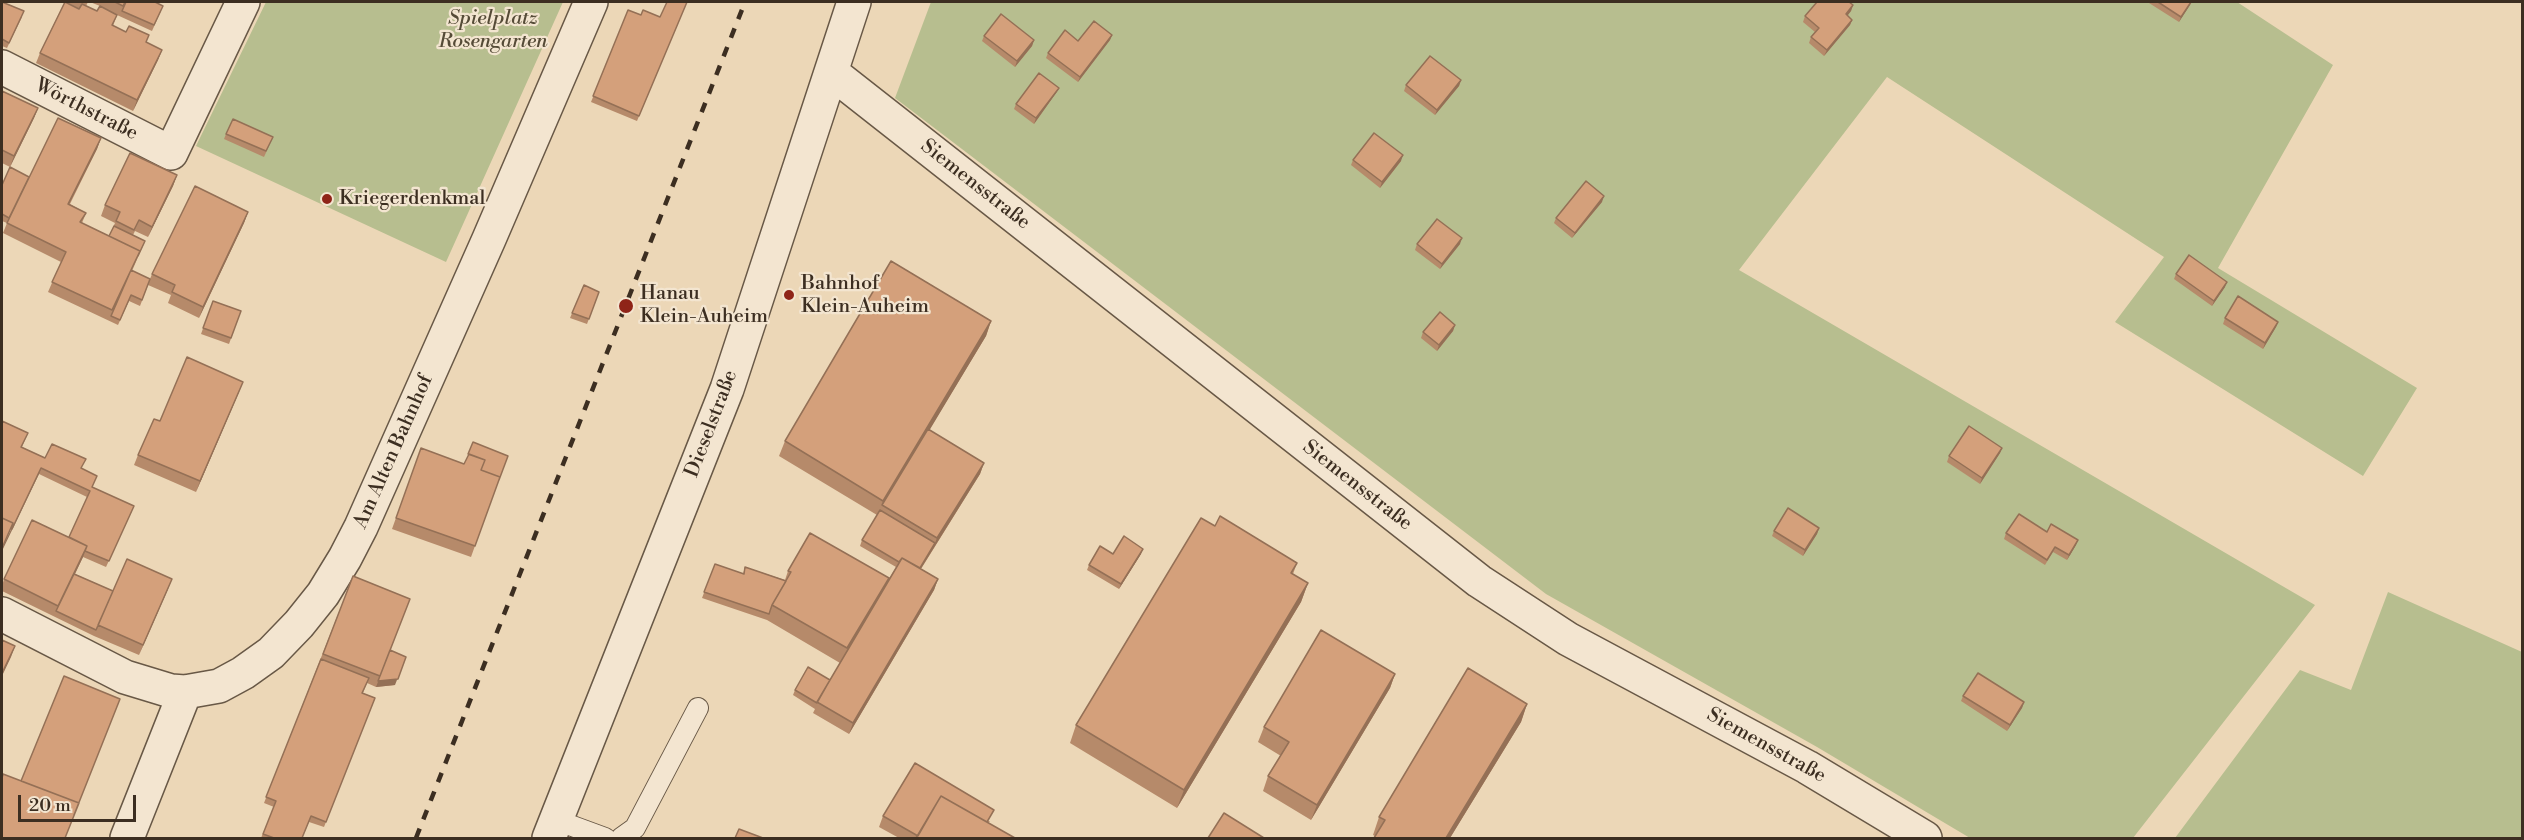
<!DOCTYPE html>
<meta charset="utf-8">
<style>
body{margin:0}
#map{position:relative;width:2524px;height:840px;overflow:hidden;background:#ecd7b7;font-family:"Libre Bodoni",serif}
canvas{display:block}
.frame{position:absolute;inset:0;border:3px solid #3c2e21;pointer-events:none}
.scale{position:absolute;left:18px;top:795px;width:118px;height:27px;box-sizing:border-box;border:3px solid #3c2e21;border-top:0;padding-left:8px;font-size:18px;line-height:21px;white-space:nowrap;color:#3c2e21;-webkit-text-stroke:4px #f3e5d0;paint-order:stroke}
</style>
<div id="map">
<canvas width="2524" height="840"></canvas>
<div class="frame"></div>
<div class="scale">20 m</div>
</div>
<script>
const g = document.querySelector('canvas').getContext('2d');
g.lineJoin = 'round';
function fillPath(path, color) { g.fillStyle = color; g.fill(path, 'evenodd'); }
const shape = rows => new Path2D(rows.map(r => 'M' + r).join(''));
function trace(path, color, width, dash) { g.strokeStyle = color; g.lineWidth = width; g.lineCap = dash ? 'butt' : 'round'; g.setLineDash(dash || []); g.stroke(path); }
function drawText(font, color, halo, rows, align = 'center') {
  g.font = font + ' "Libre Bodoni",serif'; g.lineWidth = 4.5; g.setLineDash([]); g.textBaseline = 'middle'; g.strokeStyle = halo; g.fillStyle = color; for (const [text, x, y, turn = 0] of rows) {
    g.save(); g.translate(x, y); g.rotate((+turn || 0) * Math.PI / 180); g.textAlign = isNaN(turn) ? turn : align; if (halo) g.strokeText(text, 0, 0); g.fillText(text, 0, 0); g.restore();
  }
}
const green = shape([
 [266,2,563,2,446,262,196,146],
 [931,2,2237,2,2333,65,2218,268,2417,388,2363,476,2115,322,2164,257,1887,77,1739,270,2315,605,2133,838,1970,838,1817,747,1546,594,895,98],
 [2388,592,2522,652,2522,838,2175,838,2300,670,2351,690]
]);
const service = shape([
 [556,820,605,838],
 [621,838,635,828,698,708]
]);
const minor = shape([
 [2,67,171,153,243,2],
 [831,72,1479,581,1568,639,1807,767,1925,838],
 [2,614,125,677,171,691,185,692],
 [127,838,185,692,219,686,243,673,271,653,299,624,323,594,345,558,361,527,489,239,591,2],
 [549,838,727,389,854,2]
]);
const rail = shape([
 [416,838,745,2]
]);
const wall = shape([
 [2,2,22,17,7,48,2,46],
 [62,2,88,2,86,6,97,11,100,6,90,2,155,2,161,11,152,31,117,15,113,26,126,32,149,35,146,42,162,50,158,60,133,111,36,63,40,53,64,3],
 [687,2,637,121,591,102,628,10,641,15,660,17],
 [2149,2,2191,2,2179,22,2149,3],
 [1853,5,1851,11,1847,16,1852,20,1850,25,1824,56,1809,43,1811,37,1815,32,1803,22,1805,16],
 [1112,35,1110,40,1078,82,1046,58,1048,53,1078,41],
 [984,36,1034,40,1032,46,1015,67,982,41],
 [1461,80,1459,86,1435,115,1404,91,1406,85],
 [1059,88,1056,93,1034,124,1014,109,1016,104],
 [2,91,38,108,34,118,10,167,2,163],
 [226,134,273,137,264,157,224,139],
 [101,138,97,149,70,204,86,213,82,223,109,236,115,223,101,216,105,205,177,175,173,186,148,237,135,231,133,235,145,241,132,271,150,279,152,274,248,212,244,223,199,318,168,303,171,295,148,285,140,306,129,301,118,325,48,292,61,262,3,233,7,223,2,221,2,185,29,177],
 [1353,160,1401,161,1380,188,1351,165],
 [1602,202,1572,238,1554,223,1556,218],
 [1417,244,1460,244,1440,269,1415,250],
 [2176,274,2225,287,2212,306,2174,279],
 [584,285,599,292,587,324,570,318],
 [213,301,241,311,229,344,201,334],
 [2225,318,2278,322,2276,327,2263,349,2223,324],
 [991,321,986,336,929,430,984,463,980,474,921,569,938,579,934,590,849,734,813,713,815,709,793,695,795,690,830,680,840,663,767,620,702,598,715,564,743,574,745,567,785,580,788,571,887,582,896,567,860,546,862,540,877,515,779,456,785,441],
 [1455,325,1453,331,1437,351,1421,338,1423,332],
 [239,392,196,492,134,465,138,455,160,421],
 [2,421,28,433,22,447,45,458,82,468,92,487,132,511,106,567,83,557,75,574,113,591,168,589,139,655,94,636,2,591,2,586,4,579,69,537,87,497,39,474],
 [421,448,497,484,471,557,392,529],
 [2002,448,2000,453,1980,484,1947,462,1949,456],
 [1215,526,1297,563,1293,574,1308,583,1301,602,1177,808,1070,743,1076,725],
 [1819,528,1817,534,1803,556,1772,536,1774,531],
 [2047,532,2076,545,2067,560,2053,552,2045,565,2004,539,2006,533],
 [1113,554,1141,554,1119,589,1087,570,1089,565],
 [353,576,390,650,395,685,376,687,367,683,363,693,375,698,324,827,309,822,302,838,261,838,274,807,264,803],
 [1395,674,1390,688,1311,820,1263,791,1268,776,1281,756,1258,742,1264,727],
 [1963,696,2024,702,2022,708,2007,731,1961,701],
 [1527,704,1521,722,1450,838,1374,838,1375,836,1373,835,1379,817],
 [883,816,990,821,988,823,1015,838,899,838,879,827]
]);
const shadedWall = shape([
 [2191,2,2190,5,2179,22,2181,17],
 [1853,5,1851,11,1844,20,1846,14],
 [1852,20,1850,25,1824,56,1827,50],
 [1112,35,1110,40,1078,82,1080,77],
 [1034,40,1032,46,1015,67,1017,61],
 [162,50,158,60,133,111,137,100],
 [1461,80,1459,86,1435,115,1437,110],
 [1059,88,1056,93,1034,124,1036,118],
 [38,108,34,118,10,167,14,156],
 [101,138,97,149,64,214,68,204],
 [1403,155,1401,161,1380,188,1382,182],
 [177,175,173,186,148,237,152,227],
 [1604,196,1602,202,1572,238,1575,233],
 [248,212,244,223,199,318,203,307],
 [1462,238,1460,244,1440,269,1442,264],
 [2227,282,2225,287,2212,306,2214,301],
 [991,321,986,336,884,506,882,505,883,501],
 [2278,322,2276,327,2263,349,2265,343],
 [1455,325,1453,331,1437,351,1439,345],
 [243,382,239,392,196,492,200,481],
 [2002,448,2000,453,1980,484,1982,478],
 [984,463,980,474,915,578,917,573,935,543,937,538],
 [41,468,39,474,2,551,2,548],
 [1819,528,1817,534,1803,556,1805,550],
 [2078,540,2076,545,2067,560,2069,555],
 [87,546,83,557,57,611,58,606],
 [1143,549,1141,554,1119,589,1121,584],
 [172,579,168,589,139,655,143,645],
 [938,579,934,590,849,734,853,723],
 [1308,583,1301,602,1177,808,1184,790],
 [410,599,378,681,406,657,395,685,376,687],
 [15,646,11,657,2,676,2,673],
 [1395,674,1390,688,1311,820,1317,805],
 [2024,702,2022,708,2007,731,2010,725],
 [1527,704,1521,722,1450,838,1446,838]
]);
const building = shape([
 [2,2,24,11,9,43,2,39,2,2],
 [65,2,79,9,82,4,97,11,100,6,117,15,112,25,126,32,129,26,149,35,146,42,162,50,137,100,40,53,65,2],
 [115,2,125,2,123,6,115,2],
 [126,2,155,2,163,6,154,25,122,11,126,2],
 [667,2,687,2,639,116,593,96,628,10,641,15,643,10,660,17,667,2],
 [1817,2,1849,2,1853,5,1846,14,1852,20,1827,50,1811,37,1819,28,1805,16,1817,2],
 [2158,2,2191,2,2181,17,2158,2],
 [1001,14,1034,40,1017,61,984,36,1001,14],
 [1094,21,1112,35,1080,77,1048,53,1065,30,1078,41,1094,21],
 [1430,56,1461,80,1437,110,1406,85,1430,56],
 [1039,73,1059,88,1036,118,1016,104,1039,73],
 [2,91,38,108,14,156,2,150,2,91],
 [58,118,101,138,68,204,86,213,80,222,140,251,112,310,52,282,66,252,7,223,58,118],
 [233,119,273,137,266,151,226,134,233,119],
 [1374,133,1403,155,1382,182,1353,160,1374,133],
 [130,153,177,175,152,227,139,220,134,230,116,221,120,212,105,205,130,153],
 [10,167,29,177,9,218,2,214,2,185,10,167],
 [1586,181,1604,196,1575,233,1556,218,1586,181],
 [195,186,248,212,203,307,172,292,175,285,152,274,195,186],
 [1437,219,1462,238,1442,264,1417,244,1437,219],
 [114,226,145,241,138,256,140,251,109,236,114,226],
 [2189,255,2227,282,2214,301,2176,274,2189,255],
 [891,261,991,321,883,501,785,441,891,261],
 [131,270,150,279,142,300,131,295,120,320,111,316,131,270],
 [584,285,599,292,589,319,572,313,584,285],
 [2238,296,2278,322,2265,343,2225,318,2238,296],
 [213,301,241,311,231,338,203,328,213,301],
 [1440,312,1455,325,1439,345,1423,332,1440,312],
 [187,357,243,382,200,481,138,455,154,419,160,421,187,357],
 [2,421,28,433,21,447,45,458,52,444,86,459,81,468,97,476,92,487,134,506,109,561,85,551,87,546,69,537,90,491,41,468,12,529,13,523,2,518,2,421],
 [1969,426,2002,448,1982,478,1949,456,1969,426],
 [928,429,984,463,937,538,882,505,928,429],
 [473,442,508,456,499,480,500,477,481,470,485,460,468,454,473,442],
 [421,448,464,464,469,454,485,460,481,470,500,477,475,546,396,518,421,448],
 [1788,508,1819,528,1805,550,1774,531,1788,508],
 [880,510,935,543,920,568,902,558,899,562,862,540,880,510],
 [2019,514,2047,532,2051,524,2078,540,2069,555,2055,547,2047,560,2006,533,2019,514],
 [1220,516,1297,563,1291,573,1308,583,1184,790,1076,725,1201,518,1215,526,1220,516],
 [2,518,13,523,2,548,2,518],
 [32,520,87,546,58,606,4,579,32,520],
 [810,533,889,578,847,648,772,605,791,572,788,571,810,533],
 [1124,536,1143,549,1121,584,1089,565,1100,546,1113,554,1124,536],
 [902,558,938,579,853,723,817,702,902,558],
 [127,559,172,579,143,645,98,625,127,559],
 [715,564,744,574,745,567,786,581,772,605,769,614,704,592,715,564],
 [74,574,113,591,96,630,56,611,74,574],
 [353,576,410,599,380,676,323,654,353,576],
 [1321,630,1395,674,1317,805,1268,776,1289,742,1264,727,1321,630],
 [2,640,15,646,2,673,2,640],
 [390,650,406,657,398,679,378,681,390,650],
 [321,659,369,678,362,693,375,698,326,822,311,816,302,838,274,838,263,834,276,801,266,797,321,659],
 [808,667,830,680,817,703,795,690,808,667],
 [1468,668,1527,704,1446,838,1374,838,1385,820,1379,817,1468,668],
 [1978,673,2024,702,2010,725,1963,696,1978,673],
 [64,676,120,699,74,815,79,803,21,781,64,676],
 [915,763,994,810,987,822,941,796,918,836,883,816,915,763],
 [3,774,79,803,65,838,2,838,2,778,3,774],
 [941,796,1015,838,916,838,941,796],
 [1224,813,1264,838,1208,838,1224,813],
 [739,829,763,838,735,838,739,829]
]);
const markers = [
 [327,199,6,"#8f2418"],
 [789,295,6,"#8f2418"],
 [626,306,8,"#8f2418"]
];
const parkNames = [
 ["Spielplatz",493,19],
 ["Rosengarten",493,42]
];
const streetNames = [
 ["Wörthstraße",86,110,27],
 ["Siemensstraße",975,185,38],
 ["Dieselstraße",712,424,-69],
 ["Am Alten Bahnhof",394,452,-66],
 ["Siemensstraße",1357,486,38],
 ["Siemensstraße",1766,746,29]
];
const poiNames = [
 ["Kriegerdenkmal",339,199],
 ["Bahnhof",801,284],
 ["Klein-Auheim",801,307],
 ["Hanau",640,294],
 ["Klein-Auheim",640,317]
];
fillPath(green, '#b7be8f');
trace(service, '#685846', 22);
trace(minor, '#685846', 36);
trace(service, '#f3e5d0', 20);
trace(minor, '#f3e5d0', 33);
trace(rail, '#3c2e21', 4.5, [10, 10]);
fillPath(wall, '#b68a6a');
fillPath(shadedWall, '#947056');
fillPath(building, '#d4a07b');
trace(building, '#947056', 1.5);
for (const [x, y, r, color] of markers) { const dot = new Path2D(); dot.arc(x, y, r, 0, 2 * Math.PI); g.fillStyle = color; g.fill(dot); trace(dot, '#f3e5d0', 2); }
drawText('italic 20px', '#554b37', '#f3e5d0', parkNames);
drawText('20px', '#3c2e21', '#f3e5d0', streetNames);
drawText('20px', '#3c2e21', '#f3e5d0', poiNames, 'left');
</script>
